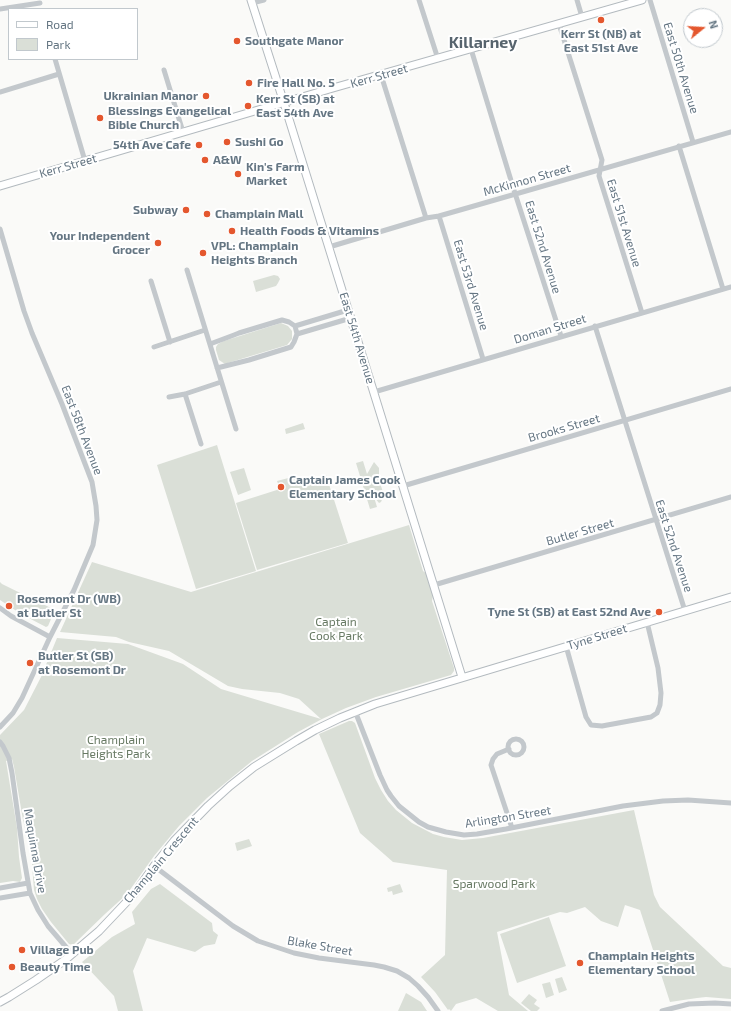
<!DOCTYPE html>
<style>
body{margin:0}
#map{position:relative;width:731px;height:1011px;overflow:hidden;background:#fafaf8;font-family:"Exo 2",sans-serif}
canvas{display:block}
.legend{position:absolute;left:8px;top:8px;width:130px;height:52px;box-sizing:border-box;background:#fff;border:1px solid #c1c8cd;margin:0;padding:5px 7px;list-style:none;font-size:12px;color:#657683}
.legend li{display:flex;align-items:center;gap:8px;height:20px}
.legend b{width:20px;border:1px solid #c1c8cd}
.north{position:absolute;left:683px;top:8px;width:40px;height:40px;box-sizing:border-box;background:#fff;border:1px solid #c1c8cd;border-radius:50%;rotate:72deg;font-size:11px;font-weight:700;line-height:16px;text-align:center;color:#657683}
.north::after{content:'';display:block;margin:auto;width:14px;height:18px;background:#e4572e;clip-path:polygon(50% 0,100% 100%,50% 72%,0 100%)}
</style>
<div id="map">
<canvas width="731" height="1011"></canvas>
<ul class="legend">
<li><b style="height:5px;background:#fff"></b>Road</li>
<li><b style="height:11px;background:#dadfd7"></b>Park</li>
</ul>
<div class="north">N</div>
</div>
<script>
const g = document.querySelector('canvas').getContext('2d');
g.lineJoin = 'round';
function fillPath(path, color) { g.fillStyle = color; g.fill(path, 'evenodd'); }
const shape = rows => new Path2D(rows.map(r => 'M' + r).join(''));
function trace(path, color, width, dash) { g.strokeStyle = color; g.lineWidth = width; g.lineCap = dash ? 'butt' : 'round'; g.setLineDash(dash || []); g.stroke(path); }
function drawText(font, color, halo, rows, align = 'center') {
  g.font = font + ' "Exo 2",sans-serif'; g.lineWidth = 4; g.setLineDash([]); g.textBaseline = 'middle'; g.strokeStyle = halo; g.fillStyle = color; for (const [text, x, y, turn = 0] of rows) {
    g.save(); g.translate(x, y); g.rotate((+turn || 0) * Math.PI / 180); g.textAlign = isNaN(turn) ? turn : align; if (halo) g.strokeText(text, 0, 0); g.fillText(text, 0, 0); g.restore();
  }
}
const green = shape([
 [274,275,278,276,280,279,278,283,276,286,256,292,253,281],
 [281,323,288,326,292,331,292,339,287,345,231,362,225,364,219,360,216,350,216,347,218,344,224,341],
 [303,423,305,429,286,434,285,429],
 [217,445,256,571,196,589,157,465],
 [363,461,367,474,374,462,379,468,379,480,384,495,381,502,379,503,374,497,377,507,370,509,356,463],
 [244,468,251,490,238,495,230,472],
 [326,475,348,543,257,570,236,503,280,489,277,481,296,476,299,483],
 [409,525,423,571,427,574,433,596,432,601,454,668,454,671,451,675,376,697,346,708,322,719,298,732,252,761,207,798,179,826,154,856,127,894,105,914,73,945,69,944,51,922,42,909,37,899,34,890,31,852,23,820,14,767,12,759,6,761,17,828,19,857,22,878,20,882,13,881,0,883,0,735,24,710,41,677,57,638,128,644,183,664,221,689,321,719,299,699,280,693,242,689,228,686,169,651,129,642,116,637,60,632,92,562,191,592],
 [0,582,2,584,55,610,48,626,46,627,21,614,0,600],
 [349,721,352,721,355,723,375,778,381,790,388,801,396,810,412,823,433,834,444,837,462,840,483,838,634,810,654,895,660,907,723,966,731,968,731,999,706,997,697,998,670,1002,640,910,625,905,618,927,601,921,585,907,567,913,560,912,497,932,509,995,528,1011,498,1011,476,998,456,1004,451,1011,449,1009,448,1010,435,992,421,977,445,955,447,870,393,862,360,833,319,734],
 [249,839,252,846,237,851,235,843],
 [160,884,212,923,213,931,218,935,215,944,204,946,195,952,147,938,133,971,143,1011,118,1011,114,996,82,962,112,937,135,924,132,912,151,889],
 [400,884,403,892,393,895,392,891,388,892,387,888],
 [549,917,566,966,517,983,500,934],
 [562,977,567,990,559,993,555,979],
 [550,982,554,995,546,998,542,984],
 [406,993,421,1002,427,1011,398,1011],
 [529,994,537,1000,534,1004,540,1008,537,1011,531,1011,521,1003]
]);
const street = shape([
 [419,0,438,59],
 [577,0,582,17],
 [650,0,693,142],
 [252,3,264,0],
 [0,9,40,3],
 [559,24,602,160,599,176,642,313],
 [471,49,513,187,561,336],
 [55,59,85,161],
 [164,70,183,132],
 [381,75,426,218],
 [0,92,59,74],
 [679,146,723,289],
 [439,216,483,359],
 [0,229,24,311,32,333,62,404,92,482,96,506,97,520,93,545,74,590,50,637,22,698,13,713,0,727],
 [329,247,426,218,439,216,474,206,731,132],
 [187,270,236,429],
 [151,281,170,342],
 [295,326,348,310],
 [595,326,685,611],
 [297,334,351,318],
 [210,344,234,335,239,333,282,320,289,322,295,326,297,334,294,342,291,347,249,360,217,368],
 [154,347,205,330],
 [374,392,731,287],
 [185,394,201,444],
 [169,397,185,394,221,382],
 [403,486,731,389],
 [434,585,731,497],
 [0,608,11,616,50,637],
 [566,646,586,717,591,725,602,726,651,717,657,713,660,705,661,693,658,668,647,622],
 [355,711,380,775,387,790,391,796,399,806,419,822,428,827,446,832,464,835,477,834,506,829,623,806,663,801,688,800,731,803],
 '508 747a8 8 0 1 1 16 0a8 8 0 1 1-16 0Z',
 [0,742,3,746,9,758,12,773,23,853,30,893,38,910,48,926,72,954],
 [509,749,497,754,493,759,491,765,512,828],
 [154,866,233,926,258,941,294,953,319,958,374,965,384,967,397,971,409,978,418,986,428,997,438,1011],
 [0,888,28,883],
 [0,898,30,893],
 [662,1011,689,1004,715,1003,731,1004]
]);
const secondary = shape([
 [251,0,284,103,462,677],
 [0,186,333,88,642,0],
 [0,1002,9,997,36,980,65,960,99,931,135,893,154,866,174,841,208,806,230,786,254,767,296,741,315,730,340,718,375,704,731,597]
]);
const markers = [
 [601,20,4,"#e4572e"],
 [237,41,4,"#e4572e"],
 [249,83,4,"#e4572e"],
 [206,96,4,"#e4572e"],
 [248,106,4,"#e4572e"],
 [100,118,4,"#e4572e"],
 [227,142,4,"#e4572e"],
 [199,145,4,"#e4572e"],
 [205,160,4,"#e4572e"],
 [238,174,4,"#e4572e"],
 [186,210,4,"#e4572e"],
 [207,214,4,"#e4572e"],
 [232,231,4,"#e4572e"],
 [158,243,4,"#e4572e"],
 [203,253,4,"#e4572e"],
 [281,487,4,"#e4572e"],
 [9,606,4,"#e4572e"],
 [659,612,4,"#e4572e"],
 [30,663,4,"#e4572e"],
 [22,950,4,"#e4572e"],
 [580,963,4,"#e4572e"],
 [12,967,4,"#e4572e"]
];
const poiNames = [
 ["Kerr St (NB) at",601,34,"center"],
 ["East 51st Ave",601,48,"center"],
 ["Southgate Manor",245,41],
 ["Fire Hall No. 5",257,83],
 ["Ukrainian Manor",198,96,"right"],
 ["Kerr St (SB) at",256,99],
 ["East 54th Ave",256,113],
 ["Blessings Evangelical",108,111],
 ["Bible Church",108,125],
 ["Sushi Go",235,142],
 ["54th Ave Cafe",191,145,"right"],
 ["A&W",213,160],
 ["Kin's Farm",246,167],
 ["Market",246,181],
 ["Subway",178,210,"right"],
 ["Champlain Mall",215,214],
 ["Health Foods & Vitamins",240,231],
 ["Your Independent",150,236,"right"],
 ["Grocer",150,250,"right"],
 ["VPL: Champlain",211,246],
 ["Heights Branch",211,260],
 ["Captain James Cook",289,480],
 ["Elementary School",289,494],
 ["Rosemont Dr (WB)",17,599],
 ["at Butler St",17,613],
 ["Tyne St (SB) at East 52nd Ave",651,612,"right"],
 ["Butler St (SB)",38,656],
 ["at Rosemont Dr",38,670],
 ["Village Pub",30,950],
 ["Champlain Heights",588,956],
 ["Elementary School",588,970],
 ["Beauty Time",20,967]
];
const streetNames = [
 ["East 50th Avenue",681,68,73],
 ["Kerr Street",379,76,-16],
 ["Kerr Street",68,166,-16],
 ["McKinnon Street",527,180,-16],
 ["East 51st Avenue",624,223,73],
 ["East 52nd Avenue",543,247,73],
 ["East 53rd Avenue",471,285,73],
 ["Doman Street",550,329,-17],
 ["East 54th Avenue",357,338,73],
 ["Brooks Street",564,428,-16],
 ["East 58th Avenue",82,430,69],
 ["Butler Street",580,532,-16],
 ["East 52nd Avenue",674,546,72],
 ["Tyne Street",597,637,-17],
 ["Arlington Street",508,817,-9],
 ["Maquinna Drive",35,851,80],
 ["Champlain Crescent",161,860,-50],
 ["Blake Street",320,946,10]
];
const parkNames = [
 ["Captain",336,622],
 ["Cook Park",336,636],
 ["Champlain",116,740],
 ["Heights Park",116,754],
 ["Sparwood Park",494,884]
];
const districtNames = [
 ["Killarney",483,43]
];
fillPath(green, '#dadfd7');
trace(secondary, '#b3babf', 9);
trace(street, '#c3c8cc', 5);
trace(secondary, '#fff', 7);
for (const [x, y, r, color] of markers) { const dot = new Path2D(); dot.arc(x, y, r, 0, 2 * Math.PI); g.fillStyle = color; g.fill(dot); trace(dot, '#fff', 1.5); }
drawText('bold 12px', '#657683', '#fff', poiNames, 'left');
drawText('12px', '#657683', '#fff', streetNames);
drawText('12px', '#687a64', '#fff', parkNames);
drawText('bold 16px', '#57646e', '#fff', districtNames);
</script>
